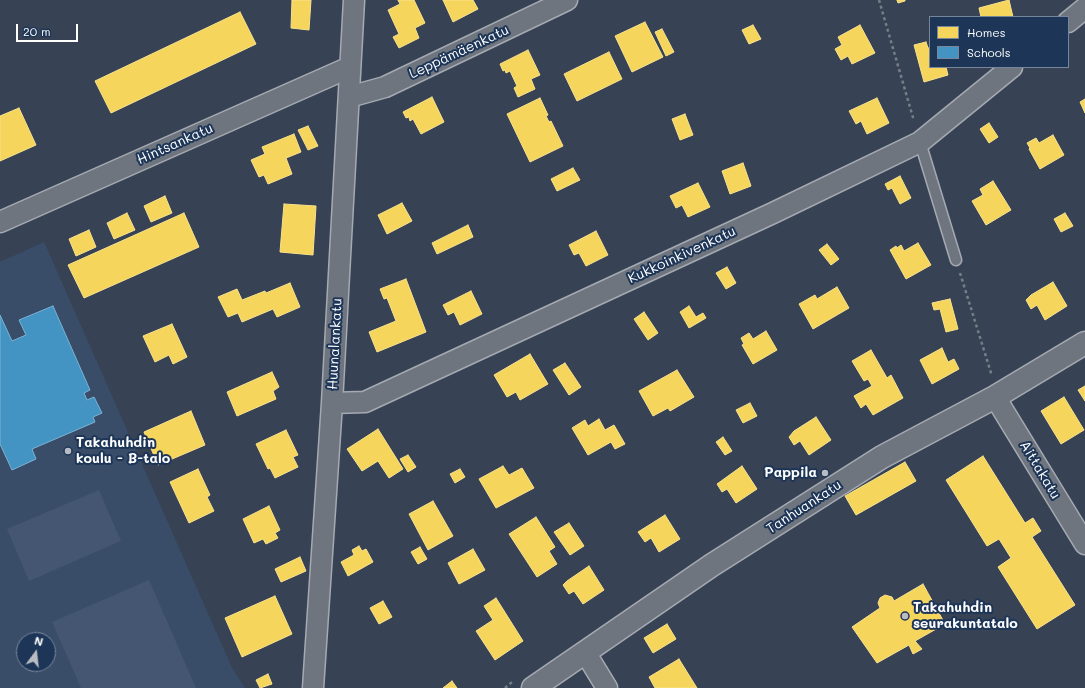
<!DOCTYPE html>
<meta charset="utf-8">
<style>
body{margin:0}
#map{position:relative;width:1085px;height:688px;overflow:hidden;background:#374354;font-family:Mali,sans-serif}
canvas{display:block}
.legend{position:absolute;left:929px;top:16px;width:140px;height:52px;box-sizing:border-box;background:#1d3557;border:1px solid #77869a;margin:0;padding:5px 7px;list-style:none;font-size:12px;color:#fff}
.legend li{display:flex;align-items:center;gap:8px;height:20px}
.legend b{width:20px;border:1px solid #77869a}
.north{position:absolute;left:16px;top:632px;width:40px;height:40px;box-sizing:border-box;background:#1d3557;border:1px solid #77869a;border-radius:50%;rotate:15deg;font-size:11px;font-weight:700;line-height:16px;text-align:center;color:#fff}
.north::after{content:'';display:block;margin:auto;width:14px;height:18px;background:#b9bdc3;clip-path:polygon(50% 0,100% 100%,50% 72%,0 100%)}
.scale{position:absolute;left:16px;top:24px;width:62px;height:18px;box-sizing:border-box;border:2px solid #fff;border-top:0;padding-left:5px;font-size:12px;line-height:14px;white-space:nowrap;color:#fff;-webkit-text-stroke:3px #1d3557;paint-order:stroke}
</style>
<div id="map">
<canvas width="1085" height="688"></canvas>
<ul class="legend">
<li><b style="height:11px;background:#f6d55c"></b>Homes</li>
<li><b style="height:11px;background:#4393c3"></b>Schools</li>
</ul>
<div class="north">N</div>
<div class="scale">20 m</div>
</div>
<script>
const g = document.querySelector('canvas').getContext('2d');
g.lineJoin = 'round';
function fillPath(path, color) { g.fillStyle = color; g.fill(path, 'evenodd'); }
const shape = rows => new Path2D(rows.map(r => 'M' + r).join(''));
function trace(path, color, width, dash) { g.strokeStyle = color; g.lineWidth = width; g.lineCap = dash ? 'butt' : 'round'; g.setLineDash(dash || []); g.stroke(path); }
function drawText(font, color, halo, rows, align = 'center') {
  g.font = font + ' Mali,sans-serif'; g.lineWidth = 4; g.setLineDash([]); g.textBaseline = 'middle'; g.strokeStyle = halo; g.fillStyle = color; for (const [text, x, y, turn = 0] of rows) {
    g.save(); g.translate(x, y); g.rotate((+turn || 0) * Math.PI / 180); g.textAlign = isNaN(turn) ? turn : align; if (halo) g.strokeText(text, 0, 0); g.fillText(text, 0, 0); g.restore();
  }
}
const built = shape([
 [44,242,232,668,245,688,0,688,0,262],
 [24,640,48,640,48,664,24,664]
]);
const green = shape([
 [99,490,121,541,29,581,7,529],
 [149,580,196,688,81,688,52,622]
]);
const homes = shape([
 [292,0,311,0,309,30,291,28,292,0],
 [398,0,414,0,425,23,415,28,419,38,399,48,393,37,399,34,388,10,400,4,398,0],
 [443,0,473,0,478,9,453,22,443,0],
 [897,0,905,0,905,1,898,3,897,0],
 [1009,0,1013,17,981,17,979,8,1009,0],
 [240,12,256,44,111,113,95,81,240,12],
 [645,22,663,57,632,72,615,36,645,22],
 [753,25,761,39,749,44,742,30,753,25],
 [860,25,875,53,852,64,848,56,841,60,835,49,842,45,838,37,860,25],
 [662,29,674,52,666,56,655,32,662,29],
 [926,42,928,48,930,48,930,67,946,67,948,75,924,82,914,45,926,42],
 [528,50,540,75,531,79,535,89,518,97,514,88,517,86,510,71,506,73,505,70,503,71,500,64,528,50],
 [609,52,622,79,577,101,564,74,609,52],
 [432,97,444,122,421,134,413,119,410,121,409,117,406,118,403,112,432,97],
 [540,98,548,115,546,116,549,122,551,121,563,146,530,162,507,114,540,98],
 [877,98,889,123,867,134,861,121,856,124,849,111,877,98],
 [1085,99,1085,113,1080,102,1085,99],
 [19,108,36,145,0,161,0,116,19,108],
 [685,114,693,135,680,140,672,119,685,114],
 [989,123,998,137,989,143,980,129,989,123],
 [308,126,318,146,308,150,298,130,308,126],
 [294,134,301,152,286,158,292,174,268,184,264,175,259,177,251,160,265,154,262,147,294,134],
 [1053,135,1064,155,1040,169,1029,149,1030,148,1027,143,1036,138,1039,143,1053,135],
 [743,163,751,186,730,194,722,171,743,163],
 [573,168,580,180,557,191,551,179,573,168],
 [900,176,911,198,900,204,892,188,888,190,885,184,900,176],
 [993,181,1011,210,986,225,972,201,983,195,980,189,993,181],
 [698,183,710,207,688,217,682,205,676,208,670,196,698,183],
 [165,196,172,213,151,222,144,206,165,196],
 [402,203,412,221,387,234,378,215,402,203],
 [284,204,316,206,313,255,280,252,284,204],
 [127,213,135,230,114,239,107,223,127,213],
 [184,213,199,247,84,298,68,265,184,213],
 [1065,213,1073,226,1061,232,1054,219,1065,213],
 [468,225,473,237,437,254,432,243,468,225],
 [89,230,96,247,76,256,69,239,89,230],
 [596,231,608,255,586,266,579,253,574,255,569,245,596,231],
 [918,243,931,265,906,279,890,250,896,246,897,248,901,245,904,251,918,243],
 [827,244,839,259,831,265,819,250,827,244],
 [727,267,736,283,726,289,716,273,727,267],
 [406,279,426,332,377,352,369,332,396,321,387,298,384,299,380,289,406,279],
 [1053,282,1067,306,1045,320,1037,305,1031,309,1026,300,1031,295,1053,282],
 [290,283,300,307,277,317,273,309,242,322,238,313,228,317,218,297,237,289,242,300,265,291,266,293,290,283],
 [837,287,849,308,813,329,799,304,815,295,817,299,837,287],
 [471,291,482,314,460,325,454,312,448,315,443,305,471,291],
 [950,299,958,329,946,332,940,309,934,310,932,303,950,299],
 [689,306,696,317,703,313,706,318,689,328,680,312,689,306],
 [644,312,658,333,648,340,634,319,644,312],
 [172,324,187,357,173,364,169,355,155,362,143,336,172,324],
 [766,331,777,350,753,364,742,345,744,344,741,338,749,333,753,339,766,331],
 [942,348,948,362,954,359,959,369,932,384,920,360,942,348],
 [871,350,887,378,891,375,903,398,873,415,866,404,861,408,854,396,872,386,868,379,864,381,852,361,871,350],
 [530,354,548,384,520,400,516,392,507,397,494,375,530,354],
 [565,363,581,387,569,395,553,370,565,363],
 [677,370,694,397,670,411,668,408,653,416,639,391,677,370],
 [272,372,279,387,273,391,276,399,237,416,227,392,272,372],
 [1085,386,1085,401,1078,390,1085,386],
 [1064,397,1084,430,1061,444,1041,411,1064,397],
 [750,403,757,416,743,423,736,410,750,403],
 [191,411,205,445,158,465,144,432,191,411],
 [816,417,831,440,809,455,800,441,794,445,789,437,794,431,816,417],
 [599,419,605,430,614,425,625,444,615,449,611,442,588,455,572,428,585,420,588,426,599,419],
 [378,429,403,469,389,478,378,461,362,471,347,449,378,429],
 [286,430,298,455,293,457,298,467,275,478,270,468,268,469,256,444,286,430],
 [723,437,732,451,725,455,716,442,723,437],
 [408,455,416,467,408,472,400,459,408,455],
 [983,456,1025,523,1033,518,1041,531,1032,537,1075,605,1037,629,998,567,1011,558,999,539,987,546,946,480,983,456],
 [905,462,916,481,856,515,845,496,905,462],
 [503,466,509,475,522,468,534,488,496,508,479,479,503,466],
 [742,466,757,489,736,503,727,489,722,492,717,484,742,466],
 [198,469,210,495,207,497,214,511,189,523,170,482,198,469],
 [460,469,465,477,455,483,450,474,460,469],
 [433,501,453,536,428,550,409,514,433,501],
 [269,506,280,530,275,533,278,538,266,544,263,539,254,543,243,519,269,506],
 [665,515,680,539,659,552,651,538,645,542,638,532,665,515],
 [536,517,555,547,549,551,557,564,537,577,509,534,536,517],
 [569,523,584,546,570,555,554,532,569,523],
 [359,546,362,551,366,549,373,562,348,576,341,562,354,555,352,550,359,546],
 [420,547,427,559,418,564,411,552,420,547],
 [473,549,485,570,459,584,448,563,473,549],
 [300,557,306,571,281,582,275,569,300,557],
 [589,566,604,590,583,604,574,591,569,594,563,585,567,581,589,566],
 [923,584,945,624,915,641,922,649,913,654,909,645,877,663,852,627,880,608,878,603,880,598,885,595,892,597,894,601,923,584],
 [275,596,292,634,242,657,225,618,275,596],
 [496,598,523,641,495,660,476,631,493,620,484,606,496,598],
 [383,601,392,617,379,624,370,608,383,601],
 [667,624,676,639,653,653,644,638,667,624],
 [679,659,697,688,655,688,649,677,679,659],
 [268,674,272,684,260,688,256,680,268,674],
 [452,681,457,688,443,688,452,681]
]);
const schools = shape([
 [53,306,90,390,84,393,87,400,94,397,102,413,93,417,95,422,32,449,36,459,12,470,0,444,0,315,12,341,26,335,19,320,53,306]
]);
const path = shape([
 [879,0,914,121],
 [960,273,992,376],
 [505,688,512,682]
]);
const lane = shape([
 [920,142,956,260]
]);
const street = shape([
 [1068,22,1085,8],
 [349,97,385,87,567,0],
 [0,222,350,67],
 [995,397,1085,544],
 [332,403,365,402,773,213,920,142,1012,67],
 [585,652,607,688],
 [313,688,332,403,354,0]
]);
const secondary = shape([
 [533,688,712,565,882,457,995,397,1085,343]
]);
const markers = [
 [68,451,4,"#b9bdc3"],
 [825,473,4,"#b9bdc3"],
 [905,616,4,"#b9bdc3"]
];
const streetNames = [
 ["Leppämäenkatu",459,52,-25],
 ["Hintsankatu",175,144,-24],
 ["Kukkoinkivenkatu",682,255,-25],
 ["Huunalankatu",335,344,-87],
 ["Aittakatu",1040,470,59],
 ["Tanhuankatu",804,507,-33]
];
const poiNames = [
 ["Takahuhdin",76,443],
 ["koulu - B-talo",76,459],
 ["Pappila",817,473,"right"],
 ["Takahuhdin",913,608],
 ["seurakuntatalo",913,624]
];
fillPath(built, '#394d69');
fillPath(green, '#445671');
fillPath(homes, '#f6d55c');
trace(homes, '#f9e28d', 1);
fillPath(schools, '#4393c3');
trace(schools, '#7bb3d5', 1);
trace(lane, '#a5aab2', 13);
trace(street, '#a5aab2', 23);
trace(secondary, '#a5aab2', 25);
trace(path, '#777e86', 2.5, [3, 3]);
trace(lane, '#6f757e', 10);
trace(street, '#6f757e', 20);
trace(secondary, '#6f757e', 22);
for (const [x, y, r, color] of markers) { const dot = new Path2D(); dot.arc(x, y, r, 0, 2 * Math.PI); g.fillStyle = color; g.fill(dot); trace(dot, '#1d3557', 1.5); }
drawText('14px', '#fff', '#1d3557', streetNames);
drawText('bold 14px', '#fff', '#1d3557', poiNames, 'left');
</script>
